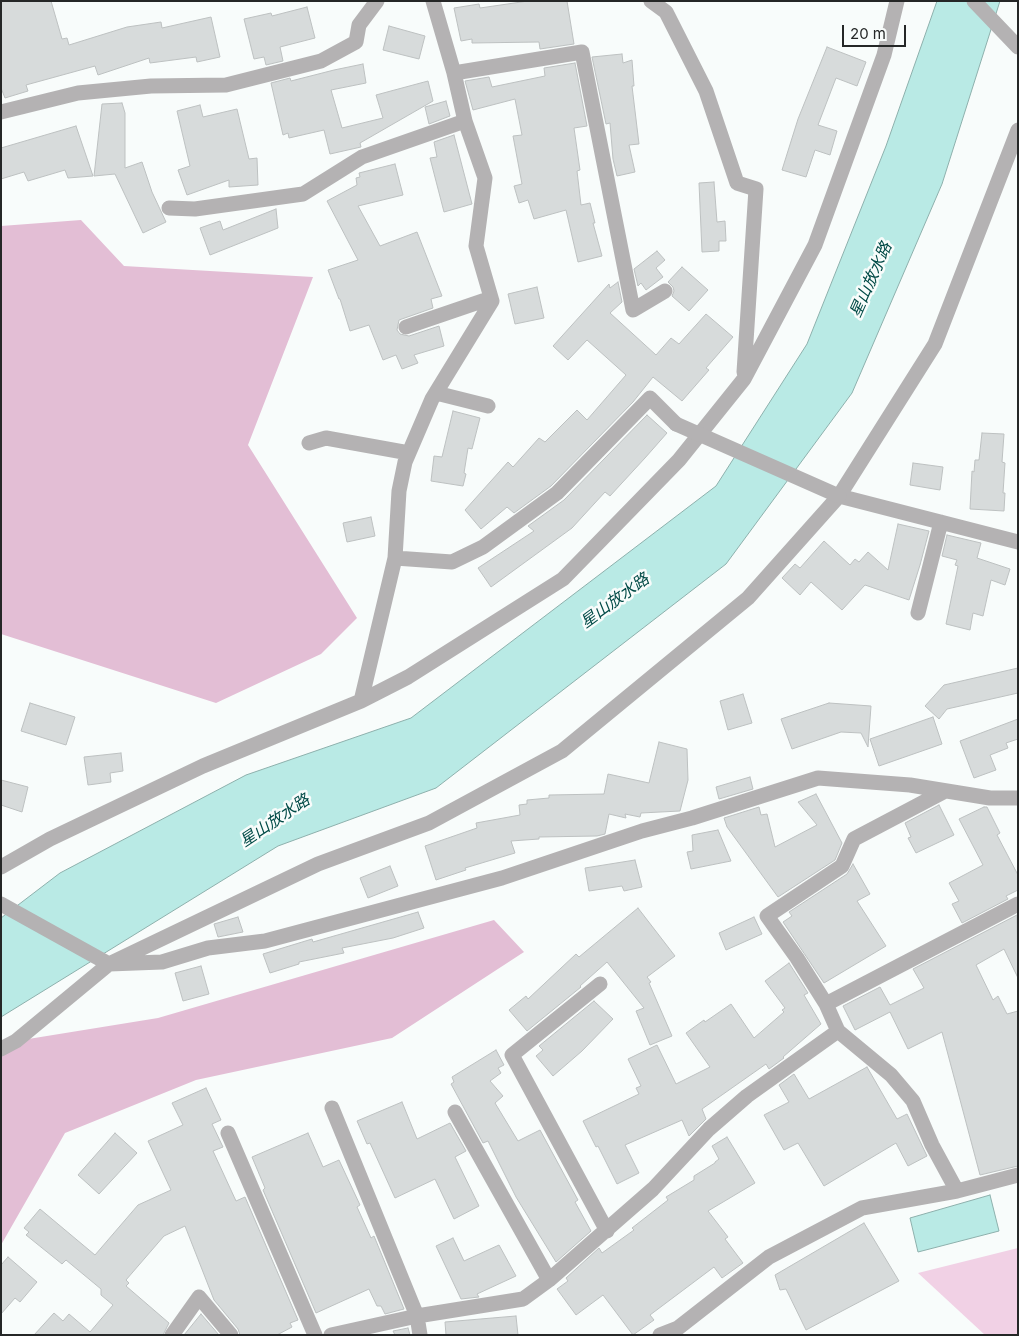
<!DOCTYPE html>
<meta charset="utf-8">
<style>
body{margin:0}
#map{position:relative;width:1019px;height:1336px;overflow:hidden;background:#f8fcfb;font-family:Inter,sans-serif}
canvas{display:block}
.frame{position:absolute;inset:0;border:2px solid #252727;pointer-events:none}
.scale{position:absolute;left:842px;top:25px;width:64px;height:22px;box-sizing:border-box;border:2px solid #252727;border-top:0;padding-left:6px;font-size:15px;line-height:18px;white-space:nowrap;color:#252727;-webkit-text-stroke:4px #f8fcfb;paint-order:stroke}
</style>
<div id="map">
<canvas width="1019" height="1336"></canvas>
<div class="frame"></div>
<div class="scale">20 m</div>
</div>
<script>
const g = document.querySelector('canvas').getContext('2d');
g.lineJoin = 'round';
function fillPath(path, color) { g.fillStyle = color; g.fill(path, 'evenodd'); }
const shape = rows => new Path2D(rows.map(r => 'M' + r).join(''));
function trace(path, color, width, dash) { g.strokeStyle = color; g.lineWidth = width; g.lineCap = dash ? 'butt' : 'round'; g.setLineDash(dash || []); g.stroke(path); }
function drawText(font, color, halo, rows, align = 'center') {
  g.font = font + ' Inter,"Noto Sans JP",sans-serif'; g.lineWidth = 5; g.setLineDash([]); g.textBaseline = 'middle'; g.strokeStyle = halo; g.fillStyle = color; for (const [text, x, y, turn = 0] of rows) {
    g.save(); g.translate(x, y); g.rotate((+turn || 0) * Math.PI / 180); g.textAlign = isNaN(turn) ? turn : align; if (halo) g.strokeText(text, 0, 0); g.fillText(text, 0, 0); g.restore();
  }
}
const green = shape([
 [1018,1248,1018,1335,985,1335,918,1273]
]);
const forest = shape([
 [81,220,124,266,313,277,248,445,357,618,321,654,216,703,1,634,1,226],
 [494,920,524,952,392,1038,196,1080,65,1133,1,1245,1,1050,16,1041,158,1018]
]);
const water = shape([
 [937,1,1000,1,942,184,852,393,726,564,436,788,278,846,1,1017,1,918,60,873,246,775,411,718,716,486,807,344,886,146,937,1],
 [990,1195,999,1231,918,1252,910,1218,990,1195]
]);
const building = shape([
 [1,1,51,1,62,39,67,38,69,45,127,27,161,22,162,28,211,17,220,57,197,62,196,57,150,63,149,58,98,75,95,66,26,85,28,91,5,98,1,88,1,1],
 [528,1,567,1,574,44,540,49,539,42,472,43,472,39,461,41,454,8,479,4,480,8,528,1],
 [307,7,315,38,280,47,283,61,266,65,264,57,254,59,244,19,271,13,272,16,307,7],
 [389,26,425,36,419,59,383,50,389,26],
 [827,47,866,62,857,86,836,78,818,125,837,131,830,155,815,150,806,177,782,170,798,119,827,47],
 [622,54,623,63,632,60,634,86,632,86,639,144,629,145,635,172,617,176,613,159,610,123,606,124,592,57,622,54],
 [575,63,587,126,574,128,580,170,577,171,581,205,590,203,595,223,593,223,602,256,578,262,566,210,534,219,528,200,519,203,514,186,522,184,513,136,522,135,515,99,473,110,465,81,489,77,492,87,545,76,544,68,575,63],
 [363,64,366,83,331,90,342,128,383,118,376,95,428,81,433,101,360,143,361,147,330,154,324,130,289,138,288,133,283,135,271,83,290,78,291,81,334,70,363,64],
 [446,101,450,116,429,124,425,107,446,101],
 [122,103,125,113,125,168,142,162,152,192,166,222,143,233,115,174,94,176,102,104,122,103],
 [200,105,203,117,237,109,249,159,257,158,258,185,229,187,229,180,187,195,178,170,190,166,177,111,200,105],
 [76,126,93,176,68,178,65,170,28,181,24,172,1,179,1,148,76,126],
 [454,135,472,204,444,212,430,158,437,157,434,142,454,135],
 [395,164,403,195,358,206,380,246,417,232,442,296,431,299,433,308,399,320,397,330,400,334,409,336,439,326,444,346,414,355,418,363,402,369,396,355,383,360,369,325,350,331,340,299,339,299,328,270,358,260,327,201,357,185,356,178,360,177,359,173,395,164],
 [714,182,717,222,725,221,726,241,719,241,719,251,702,252,699,183,714,182],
 [276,209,278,228,210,255,200,228,220,221,223,230,276,209],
 [657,251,665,260,656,268,663,277,646,290,641,283,638,286,634,269,657,251],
 [682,267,708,290,689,311,672,296,674,291,673,287,668,282,682,267],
 [618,282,622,302,610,313,656,355,671,338,679,344,706,314,733,337,706,368,709,370,682,401,653,377,633,402,551,486,514,513,507,507,481,529,465,510,508,462,513,467,539,438,545,442,577,410,587,420,626,375,587,340,568,360,553,346,609,284,610,288,618,282],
 [537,287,544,318,515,324,508,294,537,287],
 [453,411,480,418,472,449,468,448,464,473,466,474,463,486,431,481,434,456,442,457,453,411],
 [647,415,667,433,645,458,610,496,605,492,572,528,491,587,478,568,534,531,528,526,564,500,647,415],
 [982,433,1004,434,1002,462,1005,463,1003,493,1005,493,1004,511,970,509,972,471,974,472,975,460,979,460,982,433],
 [913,463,943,467,940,490,910,485,913,463],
 [371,517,375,536,347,542,343,523,371,517],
 [898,524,929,531,920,565,909,600,865,585,842,610,811,582,800,595,782,578,795,564,800,568,824,541,850,565,855,559,859,562,868,552,888,570,898,524],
 [947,535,981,543,977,558,1010,569,1005,585,991,580,983,616,973,613,970,630,946,624,958,566,955,565,957,560,942,556,947,535],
 [1018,668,1018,693,947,709,939,719,925,706,944,685,1018,668],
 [743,694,752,723,728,730,720,701,743,694],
 [30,703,75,717,66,745,21,731,30,703],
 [829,703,871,706,868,747,861,733,841,732,792,749,781,719,829,703],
 [933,717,942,744,879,766,870,739,933,717],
 [1018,719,1018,739,1006,743,1008,748,990,755,996,770,974,778,960,741,1018,719],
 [659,742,687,749,688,780,680,811,641,813,640,817,625,814,626,818,609,814,605,834,597,836,539,837,539,839,511,841,515,853,465,868,466,870,436,880,425,846,477,828,476,823,520,815,519,805,527,804,527,800,549,798,549,795,604,794,608,774,649,783,659,742],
 [121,753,123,771,110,773,111,782,88,785,84,757,121,753],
 [750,777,753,789,719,799,716,787,750,777],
 [1,780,28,787,22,812,1,805,1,780],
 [816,794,842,843,835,860,778,897,727,827,724,818,759,807,761,815,767,814,775,847,817,825,798,802,816,794],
 [939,805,954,835,916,853,908,838,911,837,905,823,939,805],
 [984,807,987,807,1000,833,997,835,1018,875,1018,890,1006,896,1008,899,962,923,952,904,959,901,949,883,983,865,959,819,984,807],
 [718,830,731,861,691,869,687,852,693,851,692,835,718,830],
 [635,860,642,887,624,891,622,886,589,891,585,868,635,860],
 [853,864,870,894,857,901,886,946,824,983,783,922,792,916,789,912,847,874,853,864],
 [390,866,398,886,368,898,360,878,390,866],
 [638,908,675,956,647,977,651,982,649,983,672,1036,650,1045,636,1011,644,1008,607,962,580,986,581,987,527,1031,509,1010,526,996,528,999,576,954,579,957,638,908],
 [418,912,424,928,393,938,342,948,344,953,299,962,299,964,270,973,263,954,312,939,313,942,418,912],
 [1017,915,1018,978,1004,949,976,965,993,1000,998,996,1007,1014,1018,1011,1018,1166,980,1175,942,1032,908,1049,890,1012,855,1030,843,1006,880,987,890,1005,924,988,913,969,1017,915],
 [238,917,243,932,218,937,214,924,238,917],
 [754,917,762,934,726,950,719,933,754,917],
 [789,963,808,993,804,995,821,1024,783,1057,784,1058,769,1069,766,1064,702,1109,706,1119,689,1136,682,1120,625,1145,639,1173,617,1184,598,1146,596,1147,583,1121,639,1094,636,1088,641,1086,628,1059,657,1045,676,1084,710,1067,686,1033,704,1020,705,1022,731,1004,754,1038,784,1012,782,1010,785,1008,765,981,789,963],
 [201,966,209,994,183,1001,175,973,201,966],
 [594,1001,613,1019,582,1051,553,1076,536,1056,543,1050,539,1046,594,1001],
 [496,1050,504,1065,498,1068,501,1073,490,1081,503,1096,495,1103,518,1141,540,1130,578,1200,575,1202,591,1231,556,1262,516,1197,488,1141,483,1143,451,1084,454,1082,452,1077,496,1050],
 [867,1067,897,1119,907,1114,927,1156,908,1166,896,1143,824,1186,798,1143,784,1150,764,1115,789,1102,779,1085,794,1074,809,1099,867,1067],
 [206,1088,221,1120,212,1124,223,1147,213,1151,236,1201,245,1197,298,1320,290,1323,292,1327,277,1335,240,1335,238,1329,214,1300,185,1226,164,1236,126,1280,129,1283,126,1286,169,1323,163,1335,34,1335,54,1313,63,1321,69,1314,90,1332,113,1305,101,1295,101,1289,66,1260,62,1264,26,1235,29,1232,24,1228,40,1209,95,1255,138,1205,171,1190,148,1141,183,1125,172,1103,206,1088],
 [402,1102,417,1139,450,1123,466,1151,455,1157,479,1206,454,1219,435,1179,395,1198,370,1143,367,1144,357,1121,402,1102],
 [115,1133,137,1153,99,1194,78,1175,115,1133],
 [308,1133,323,1167,339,1160,360,1205,357,1207,371,1238,374,1236,404,1309,385,1314,381,1306,377,1306,369,1289,316,1313,263,1190,265,1188,252,1157,308,1133],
 [727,1137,755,1183,708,1211,728,1237,725,1239,743,1263,722,1278,714,1267,650,1315,654,1320,633,1335,603,1295,576,1315,557,1289,568,1281,566,1278,599,1248,602,1253,634,1230,632,1228,668,1200,666,1197,694,1180,694,1176,715,1163,715,1162,719,1159,712,1146,727,1137],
 [864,1223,899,1281,806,1330,786,1289,780,1290,775,1275,864,1223],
 [453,1238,464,1261,499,1245,516,1276,477,1294,479,1297,461,1299,436,1246,453,1238],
 [8,1257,37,1282,20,1302,15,1298,1,1314,1,1265,8,1257],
 [201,1314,219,1335,184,1335,201,1314],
 [516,1316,518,1335,446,1335,445,1322,516,1316],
 [408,1328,410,1335,395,1335,393,1331,408,1328]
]);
const minor = shape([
 [651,1,666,12,706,91,737,183,756,189,744,372],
 [974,1,1018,47],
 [454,73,582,52,633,310,665,291],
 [1,112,78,93,151,86,226,85,321,61,356,42,359,25,377,1],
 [169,208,195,209,303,194,362,157,465,121],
 [406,327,491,298],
 [436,393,488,406],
 [309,443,326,438,409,453],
 [839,496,1018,542],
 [395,558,399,491,405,462,432,399,492,301,476,246,485,178,465,121,454,73,433,1],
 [918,613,941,522],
 [361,701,408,677,563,579,679,460,744,379,815,245,884,55,897,1],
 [1,867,50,839,203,766,361,701,395,558,452,562,483,547,557,493,650,398,676,424],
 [1,904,109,964,162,962,208,948,265,941,502,878,642,831,692,818,818,778,910,785,990,798,1018,798],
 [600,984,512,1055,607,1231],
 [826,1004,797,958,767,916,842,866,854,839,945,791],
 [838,1031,891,1075,913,1101,932,1145,957,1191],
 [1,1049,16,1041,109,964,318,864,429,823,562,751,748,598,839,496,935,344,1018,130],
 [332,1108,417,1316,420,1335],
 [455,1112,549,1280],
 [228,1133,315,1335],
 [172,1335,199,1297,231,1335],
 [331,1335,417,1316,523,1299,549,1280,653,1189,709,1129,747,1096,838,1031,826,1004,1018,904],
 [660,1335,678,1328,769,1257,862,1208,957,1191,1018,1175]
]);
const minorBridge = shape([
 [676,424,839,496]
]);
const waterNames = [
 ["星山放水路",871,280,-66],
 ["星山放水路",615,601,-36],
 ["星山放水路",275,821,-34]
];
fillPath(green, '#f1d1e5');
fillPath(forest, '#e3bed5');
fillPath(water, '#b9eae5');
trace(water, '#8db0ac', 1);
fillPath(building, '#d7dbdb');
trace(building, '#bdc1c1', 1);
trace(minor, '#b4b2b3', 15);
trace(minorBridge, '#b4b2b3', 15);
drawText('italic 16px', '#004a46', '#f8fcfb', waterNames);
</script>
